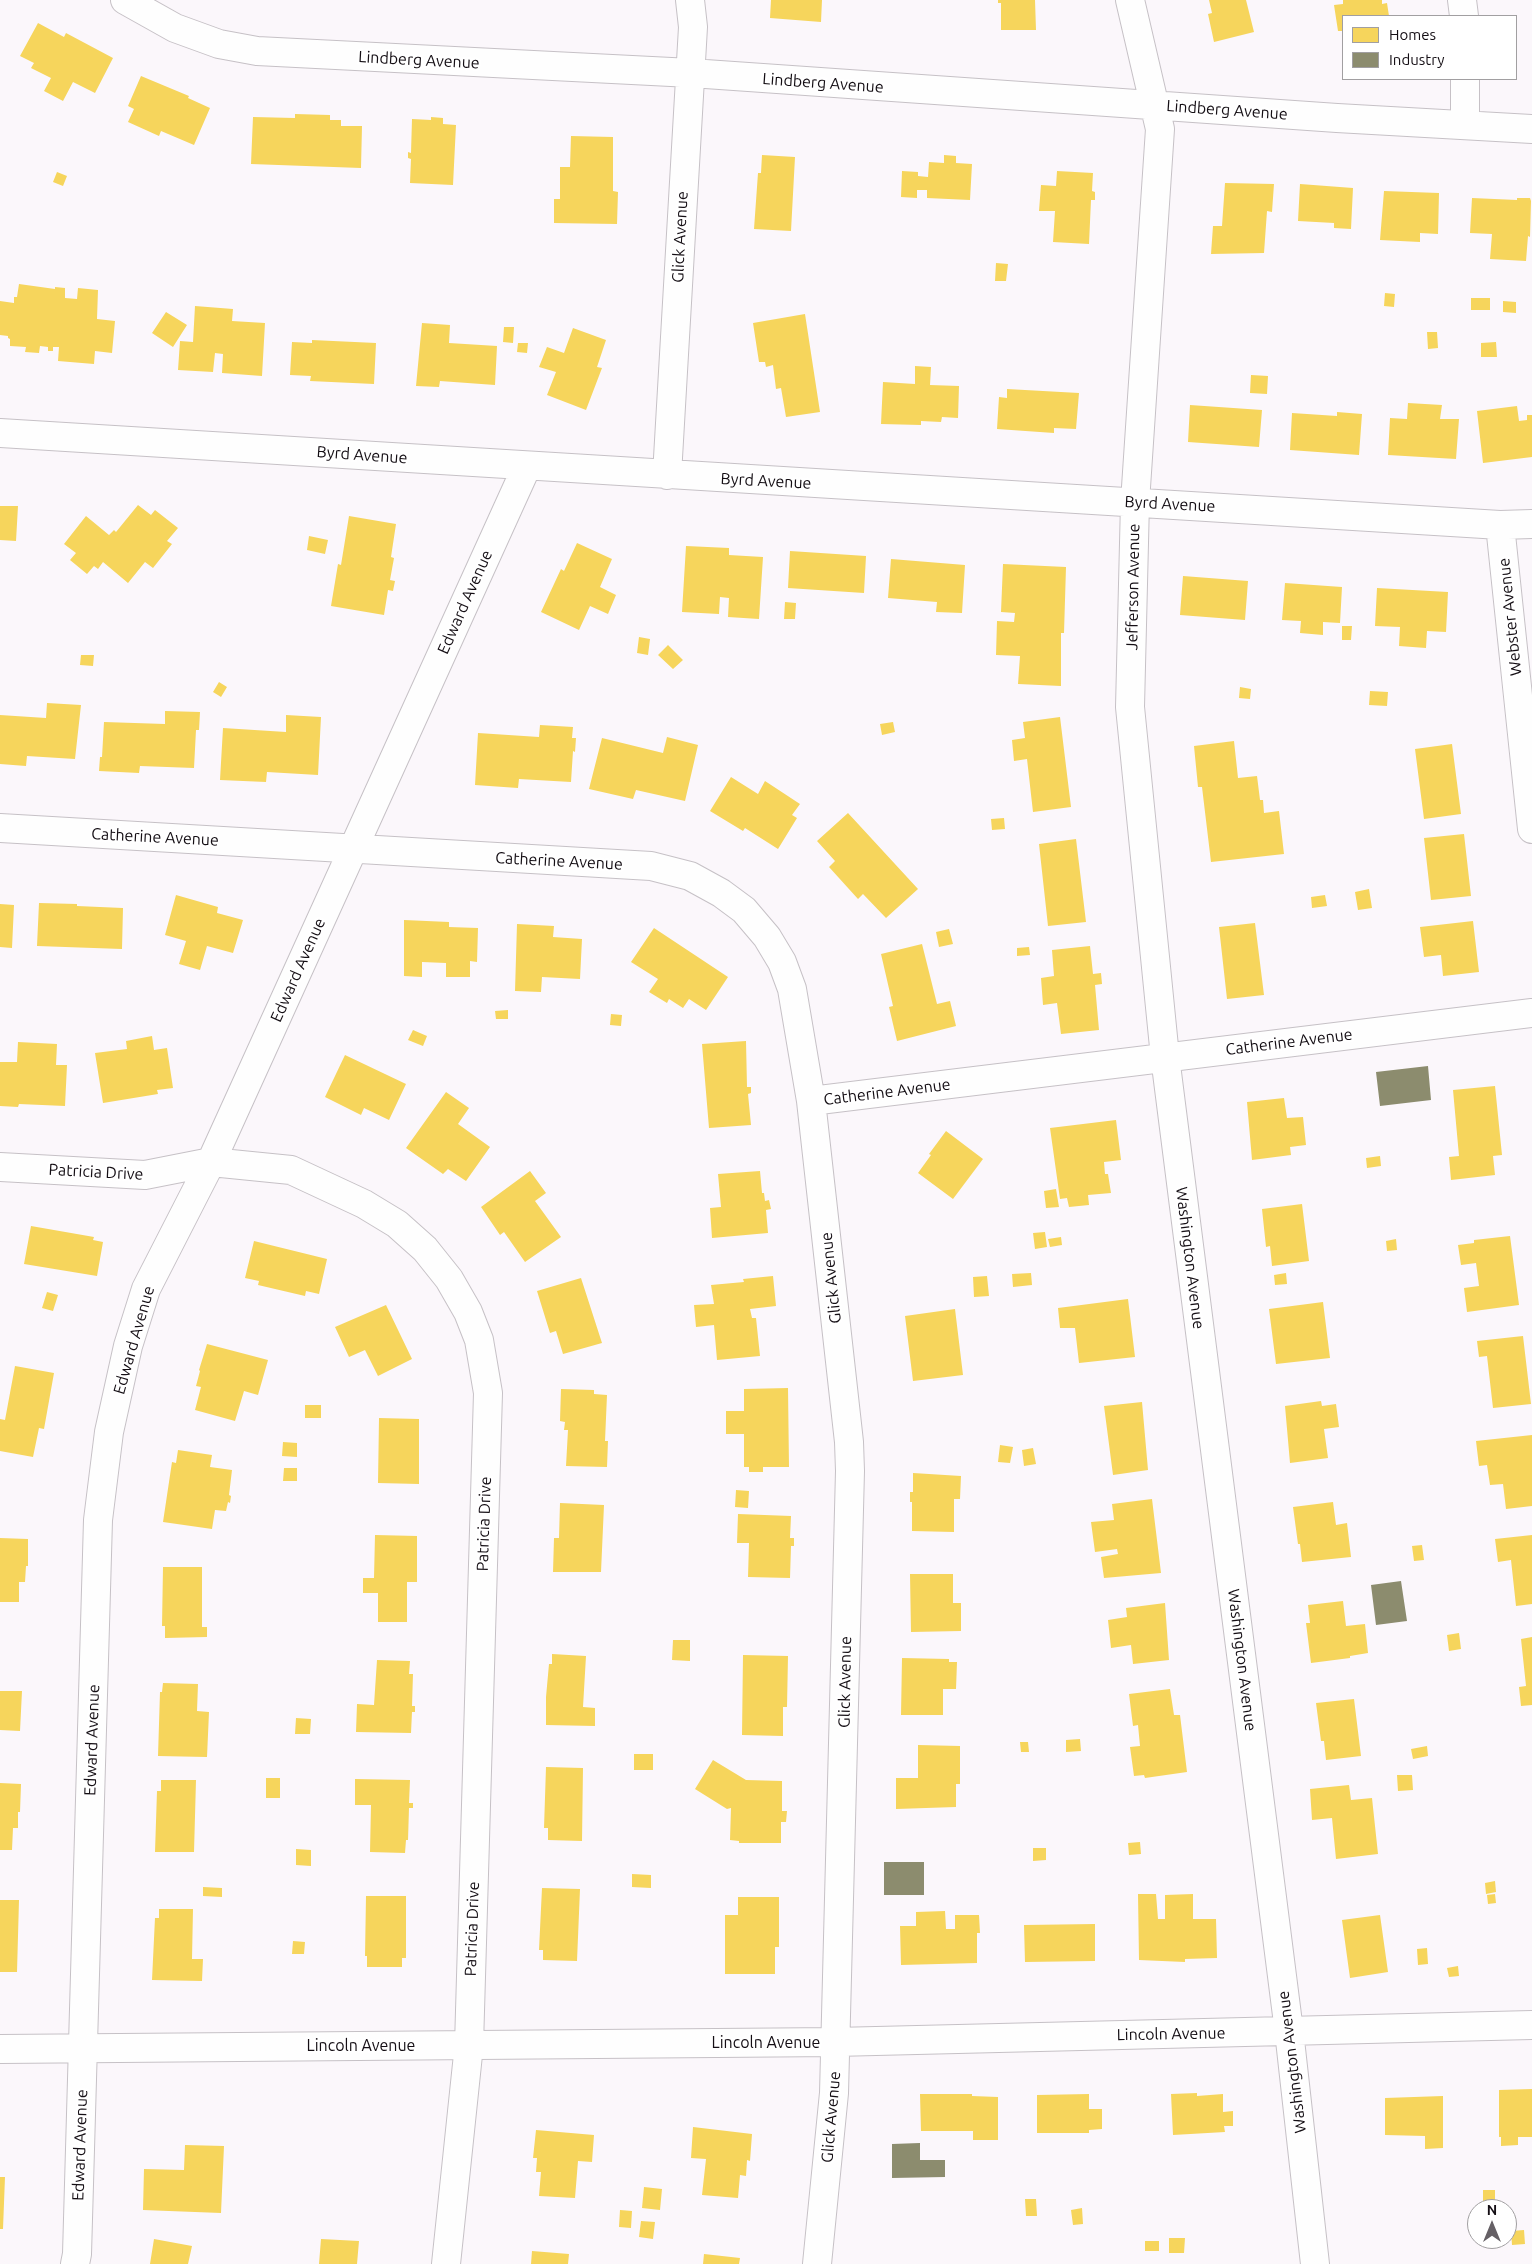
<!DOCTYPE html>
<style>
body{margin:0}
#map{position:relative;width:1532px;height:2264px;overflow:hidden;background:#fbf7fb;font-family:Ubuntu,sans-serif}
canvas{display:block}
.legend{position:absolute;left:1342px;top:15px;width:175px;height:65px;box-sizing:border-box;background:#fff;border:1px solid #a19fa1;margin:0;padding:6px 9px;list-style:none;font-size:15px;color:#140e14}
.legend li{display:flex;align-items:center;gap:10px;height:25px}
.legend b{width:25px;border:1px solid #a19fa1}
.north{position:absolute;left:1467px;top:2199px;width:50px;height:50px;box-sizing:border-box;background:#fff;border:1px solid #a19fa1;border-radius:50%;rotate:0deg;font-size:14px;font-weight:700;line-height:20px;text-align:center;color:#140e14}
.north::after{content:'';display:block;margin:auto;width:18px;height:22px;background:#656065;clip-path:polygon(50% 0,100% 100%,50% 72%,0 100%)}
</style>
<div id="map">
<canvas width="1532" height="2264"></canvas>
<ul class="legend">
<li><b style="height:14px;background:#f6d55c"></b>Homes</li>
<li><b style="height:14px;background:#8c8c6e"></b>Industry</li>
</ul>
<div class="north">N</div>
</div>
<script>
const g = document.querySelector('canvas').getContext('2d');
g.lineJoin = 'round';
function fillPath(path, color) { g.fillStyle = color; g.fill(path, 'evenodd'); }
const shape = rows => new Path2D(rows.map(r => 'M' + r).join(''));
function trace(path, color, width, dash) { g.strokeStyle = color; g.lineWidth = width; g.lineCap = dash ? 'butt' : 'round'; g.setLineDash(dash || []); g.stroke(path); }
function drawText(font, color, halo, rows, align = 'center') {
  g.font = font + ' Ubuntu,sans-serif'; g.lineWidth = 5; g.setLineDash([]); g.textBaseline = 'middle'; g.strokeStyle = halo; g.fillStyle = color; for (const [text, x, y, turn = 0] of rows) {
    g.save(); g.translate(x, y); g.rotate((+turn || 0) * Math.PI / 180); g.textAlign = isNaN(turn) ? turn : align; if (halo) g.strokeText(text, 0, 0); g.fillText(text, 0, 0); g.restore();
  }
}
const homes = shape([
 [771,0,822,0,821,22,770,18],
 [998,0,1035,0,1036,30,1001,30,1001,3,998,3],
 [1209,0,1246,0,1254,32,1214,42,1208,14,1212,13],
 [1343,0,1382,0,1382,4,1387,3,1389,16,1343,16,1343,31,1338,31,1334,5,1343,4],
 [38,23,64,37,66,33,113,58,95,93,73,82,63,101,44,91,51,78,31,68,34,63,20,56],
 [141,76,189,96,188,98,210,108,194,145,161,131,159,136,128,122,134,109,128,106],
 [295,114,330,115,330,120,341,120,341,126,362,126,361,168,251,164,253,117,295,118],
 [431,117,443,118,443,124,456,125,453,185,410,183,411,159,408,158,408,152,411,153,412,119,431,120],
 [571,136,613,137,613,191,618,192,617,224,554,223,554,199,560,199,560,167,570,167],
 [762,155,795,157,791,231,754,229,758,173,761,173],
 [944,155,956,156,956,163,972,164,970,200,927,198,927,190,917,190,917,198,901,197,902,171,918,172,918,176,928,177,929,162,944,163],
 [1057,171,1093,173,1092,191,1095,192,1095,200,1091,200,1089,244,1053,242,1055,211,1039,211,1041,185,1056,186],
 [57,172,67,176,63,186,53,182],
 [1225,183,1274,184,1272,212,1267,211,1264,253,1211,254,1213,226,1222,226],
 [1300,184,1353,188,1351,229,1334,228,1334,223,1298,221],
 [1384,191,1439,193,1438,234,1420,233,1420,242,1380,240],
 [1472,198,1517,200,1517,198,1530,198,1531,201,1530,237,1528,236,1526,261,1490,259,1492,234,1470,233],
 [996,263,1008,264,1006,281,995,281],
 [19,284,55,289,55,287,65,288,65,298,77,299,78,288,98,290,97,319,115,321,112,353,95,351,94,364,58,361,59,347,53,347,53,351,48,351,48,347,40,346,39,353,25,352,26,347,10,346,10,339,8,338,8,336,0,335,0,301,14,303,14,297,17,297],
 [1385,293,1395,294,1394,307,1384,306],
 [1471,298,1490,298,1490,310,1471,310],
 [1503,301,1516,302,1516,313,1503,312],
 [195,306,233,309,232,321,265,323,262,376,222,373,223,354,215,353,213,372,178,370,180,341,193,342],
 [166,312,187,325,173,347,152,333],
 [805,314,820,412,786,417,781,388,776,389,773,365,766,367,765,362,759,362,753,323],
 [422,323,450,325,449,343,497,346,495,385,440,381,439,387,416,386],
 [504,327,514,327,513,343,503,342],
 [573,328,606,340,597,367,602,368,586,410,547,395,556,372,539,367,547,347,564,353],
 [1427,332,1437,332,1438,348,1428,349],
 [312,340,376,343,374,384,310,381,311,376,290,375,292,342,312,343],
 [1496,342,1497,357,1481,357,1481,343],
 [518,343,528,343,527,353,517,352],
 [915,366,931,367,930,385,959,386,958,418,942,417,941,422,921,421,921,425,881,424,883,382,915,384],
 [1251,375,1268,376,1267,394,1250,393],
 [1007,389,1079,393,1076,429,1054,428,1054,433,997,429,999,397,1007,398],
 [1408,403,1442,405,1440,419,1459,419,1456,459,1388,455,1390,418,1407,419],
 [1190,405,1262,410,1259,447,1188,442],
 [1517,406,1519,421,1527,420,1527,415,1532,415,1532,457,1483,463,1477,411],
 [1337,412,1362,414,1359,455,1290,450,1292,413,1337,416],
 [138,505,151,515,155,510,178,528,167,541,172,544,153,568,145,562,128,583,103,562,98,569,94,566,87,574,70,560,76,553,64,544,86,516,109,535,114,530,116,532],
 [0,506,18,506,16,541,0,540],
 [349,516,396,524,391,557,394,558,390,580,395,581,393,591,388,590,384,615,331,606,338,564,341,565],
 [309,536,328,540,325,554,307,550],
 [577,543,612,559,600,587,616,595,608,614,590,606,579,630,541,612,561,569,564,571],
 [686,546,729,548,729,555,763,557,759,619,728,617,729,598,720,597,719,614,682,612],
 [790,551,866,556,864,593,788,588],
 [891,559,965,565,962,613,936,612,937,602,888,598],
 [1003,564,1066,567,1064,633,1061,633,1061,686,1018,684,1020,656,996,655,997,621,1014,622,1015,613,1001,612],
 [1183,576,1248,581,1245,620,1180,615],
 [1285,583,1342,587,1340,623,1323,622,1323,635,1300,633,1301,621,1282,620],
 [1377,588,1448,592,1446,632,1427,631,1426,648,1399,646,1400,627,1375,626],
 [785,602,796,603,795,619,784,619],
 [1342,626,1352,626,1351,640,1342,640],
 [639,637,650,639,648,655,637,653],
 [668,645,683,660,673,669,658,655],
 [81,655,94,655,93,666,80,665],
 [219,682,227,687,221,697,213,692],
 [1240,687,1251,689,1250,699,1239,698],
 [1370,691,1388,692,1387,706,1369,705],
 [47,703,81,705,75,759,27,756,26,766,0,764,0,715,46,718],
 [165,711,200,712,199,730,196,730,194,768,140,766,139,773,99,771,100,757,102,757,104,722,165,724],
 [286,715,321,717,318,775,267,772,266,782,220,780,223,728,286,732],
 [1060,717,1071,807,1033,812,1027,759,1014,761,1012,740,1025,738,1023,722],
 [893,722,895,732,882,735,880,724],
 [540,725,573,727,572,738,576,738,575,752,573,751,571,782,519,779,518,788,475,785,478,733,539,737],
 [667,737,698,745,685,801,636,790,633,799,589,789,602,738,663,753],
 [1234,741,1238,778,1257,776,1260,800,1263,800,1264,813,1279,811,1284,854,1211,862,1202,787,1198,787,1194,746],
 [1452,744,1461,814,1424,819,1415,749],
 [731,777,758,794,765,781,800,804,792,815,797,818,778,849,745,828,743,831,710,811],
 [848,813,918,889,886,918,863,894,858,899,829,867,835,861,817,841],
 [1004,818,1005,829,992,830,991,819],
 [1464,834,1471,896,1431,900,1424,838],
 [1076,839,1086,922,1048,926,1039,844],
 [1369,889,1372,908,1358,910,1355,892],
 [176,895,218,907,217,913,243,920,233,953,207,946,200,970,179,964,186,941,165,935],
 [1325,895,1327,906,1312,908,1311,897],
 [39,903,77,904,77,906,123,908,122,949,37,946],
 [0,904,14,905,12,948,0,947],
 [404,920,449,922,449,927,478,928,477,962,470,961,470,977,446,977,446,963,422,962,422,977,404,976],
 [1473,921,1479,972,1443,976,1441,955,1424,957,1420,927],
 [1255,923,1264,995,1227,999,1219,927],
 [517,924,554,926,553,937,582,939,580,979,542,977,541,992,515,991],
 [654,928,728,977,706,1010,689,999,683,1008,669,999,667,1003,649,992,658,979,631,962],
 [949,929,953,944,939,947,936,932],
 [922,944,937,1004,950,1001,956,1026,897,1041,889,1007,893,1006,881,954],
 [1090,946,1093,974,1101,973,1102,984,1095,985,1099,1030,1061,1034,1057,1003,1043,1005,1041,978,1054,976,1052,950],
 [1029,947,1030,955,1017,956,1017,948],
 [508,1010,508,1019,496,1019,495,1011],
 [611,1014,622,1015,621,1026,610,1025],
 [413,1030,427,1036,423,1046,408,1040],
 [152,1036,154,1050,167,1048,173,1088,157,1090,158,1094,103,1103,95,1053,127,1049,126,1041],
 [746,1041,747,1087,751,1087,751,1093,748,1094,751,1125,709,1128,702,1044],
 [18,1042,57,1044,56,1065,67,1065,65,1106,19,1104,18,1107,0,1106,0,1062,17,1062],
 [345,1055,406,1084,389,1120,364,1108,361,1115,325,1097],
 [1495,1086,1502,1155,1493,1156,1495,1175,1451,1180,1449,1157,1459,1156,1453,1090],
 [446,1092,469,1108,458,1124,490,1147,466,1181,448,1169,443,1174,406,1148],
 [1284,1098,1287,1118,1303,1117,1306,1145,1290,1147,1291,1155,1252,1160,1247,1102],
 [1116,1120,1121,1160,1104,1162,1105,1174,1108,1174,1111,1193,1088,1195,1089,1205,1069,1207,1067,1198,1060,1199,1050,1128],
 [946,1131,983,1159,953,1199,918,1173,931,1155,929,1154],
 [1380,1156,1381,1166,1367,1168,1366,1158],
 [530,1171,546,1193,535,1201,561,1237,525,1262,504,1232,500,1235,481,1207],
 [760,1171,762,1193,764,1193,765,1201,769,1200,771,1209,766,1210,768,1233,712,1238,710,1208,721,1207,718,1174],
 [1056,1189,1059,1207,1046,1208,1044,1191],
 [1302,1204,1309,1261,1272,1266,1270,1246,1266,1247,1262,1209],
 [31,1226,94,1237,93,1240,103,1242,97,1276,24,1264],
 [1045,1232,1047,1247,1035,1249,1033,1233],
 [1510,1236,1519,1305,1467,1312,1464,1288,1479,1286,1476,1263,1461,1265,1458,1245,1474,1243,1474,1240],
 [1061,1237,1062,1245,1050,1247,1048,1239],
 [1396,1239,1397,1250,1387,1251,1386,1241],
 [254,1241,327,1259,319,1294,306,1291,305,1296,258,1285,259,1281,245,1278],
 [1031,1273,1032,1285,1013,1287,1012,1274],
 [1286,1273,1287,1284,1275,1285,1274,1275],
 [773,1276,776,1306,750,1309,752,1318,756,1318,760,1356,717,1360,714,1325,696,1327,694,1305,714,1304,711,1285,744,1282,743,1279],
 [987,1276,989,1296,974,1297,973,1277],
 [581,1278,602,1343,563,1354,556,1331,550,1333,537,1291],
 [47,1292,58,1295,53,1311,42,1308],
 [1128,1299,1135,1357,1079,1363,1075,1328,1060,1328,1058,1308],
 [1323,1302,1330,1358,1276,1364,1269,1309],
 [386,1305,412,1359,378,1376,365,1350,349,1357,335,1327],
 [955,1309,963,1375,913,1381,905,1316],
 [1523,1336,1531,1404,1493,1408,1487,1356,1479,1357,1477,1341],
 [207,1344,268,1360,258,1395,244,1391,235,1421,195,1410,201,1387,196,1386,200,1371,199,1370],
 [15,1366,54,1373,44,1429,39,1428,33,1457,0,1451,0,1419,5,1420],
 [788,1388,789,1467,763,1467,763,1472,749,1472,749,1467,744,1467,744,1434,726,1434,726,1411,744,1411,744,1389],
 [561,1389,594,1390,594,1394,607,1395,605,1441,608,1441,607,1467,566,1466,568,1430,564,1430,565,1422,560,1421],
 [1321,1401,1322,1406,1336,1404,1339,1427,1324,1429,1328,1458,1290,1463,1285,1406],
 [1142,1402,1148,1470,1113,1475,1104,1406],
 [305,1405,321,1405,321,1418,305,1418],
 [379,1418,419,1419,419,1484,378,1483],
 [1532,1435,1532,1506,1506,1509,1503,1484,1490,1485,1487,1465,1479,1466,1476,1441],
 [283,1442,297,1443,297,1457,282,1456],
 [1000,1445,1013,1447,1010,1463,998,1462],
 [1033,1448,1036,1464,1024,1466,1022,1450],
 [178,1450,212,1455,210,1467,232,1470,229,1495,231,1496,230,1503,228,1502,226,1511,215,1510,212,1529,163,1522,172,1462,176,1463],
 [284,1468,297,1468,297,1481,283,1481],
 [913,1473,961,1476,960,1499,954,1499,954,1532,912,1531,912,1502,910,1502,910,1492,913,1492],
 [736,1490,749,1491,748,1508,735,1507],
 [1152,1499,1161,1573,1104,1578,1101,1557,1118,1554,1117,1549,1095,1552,1091,1522,1114,1520,1112,1504],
 [1333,1502,1336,1525,1347,1523,1351,1557,1302,1562,1300,1544,1298,1544,1293,1507],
 [560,1503,604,1505,601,1572,553,1572,554,1538,559,1538],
 [738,1514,791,1516,790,1538,794,1538,794,1546,791,1546,790,1578,748,1577,749,1543,737,1543],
 [375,1535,417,1536,417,1582,407,1582,407,1622,378,1622,378,1593,363,1593,363,1578,374,1578],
 [1532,1535,1532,1604,1516,1606,1511,1560,1498,1562,1495,1539],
 [0,1538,28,1539,28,1566,26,1566,25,1582,19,1582,19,1602,0,1602],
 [1422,1545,1424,1560,1414,1561,1412,1546],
 [163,1567,202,1567,202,1627,207,1627,207,1637,165,1638,165,1626,162,1626],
 [910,1574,953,1574,953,1603,961,1603,961,1631,911,1632],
 [1343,1601,1346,1626,1365,1624,1368,1653,1350,1656,1350,1658,1311,1663,1306,1623,1310,1623,1308,1605],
 [1165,1603,1169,1660,1133,1664,1131,1645,1111,1648,1108,1620,1127,1617,1126,1608],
 [1459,1633,1461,1649,1449,1651,1447,1635],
 [1532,1637,1532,1705,1521,1706,1519,1687,1526,1686,1521,1639],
 [673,1640,690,1640,690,1661,672,1660],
 [552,1654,586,1656,583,1707,595,1708,595,1726,546,1725,546,1697,549,1664,552,1664],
 [743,1655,788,1656,787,1707,783,1707,783,1736,742,1735],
 [902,1658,949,1659,949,1662,957,1662,956,1689,943,1689,943,1715,901,1715],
 [377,1660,410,1661,409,1674,413,1674,412,1706,415,1706,415,1712,412,1712,411,1733,356,1732,357,1704,374,1705],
 [163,1683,198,1684,197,1711,209,1712,207,1757,158,1756,160,1692,162,1692],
 [1170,1689,1174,1715,1180,1715,1187,1772,1145,1778,1144,1775,1134,1776,1130,1747,1140,1746,1138,1725,1133,1726,1129,1694],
 [0,1691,22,1691,20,1731,0,1730],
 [1354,1699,1361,1756,1326,1760,1324,1741,1321,1741,1316,1703],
 [296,1718,311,1719,310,1734,295,1734],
 [1080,1739,1081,1751,1066,1752,1066,1740],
 [1020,1742,1028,1742,1029,1752,1021,1752],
 [918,1745,960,1746,960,1784,956,1784,956,1807,896,1809,896,1778,918,1778],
 [1427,1746,1428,1756,1413,1759,1411,1749],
 [634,1754,653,1754,653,1770,634,1770],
 [713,1760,746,1780,782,1781,782,1811,787,1811,786,1822,781,1822,781,1843,739,1843,739,1841,730,1840,731,1808,727,1809,695,1789],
 [546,1767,583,1768,582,1841,548,1840,548,1828,544,1828],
 [1397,1775,1412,1775,1413,1790,1398,1791],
 [266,1778,280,1778,280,1798,266,1798],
 [355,1779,410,1780,409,1803,413,1803,413,1808,409,1808,408,1840,406,1840,405,1853,370,1852,371,1805,355,1805],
 [161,1780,196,1780,194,1852,155,1852,157,1791,161,1791],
 [0,1783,21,1784,20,1812,18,1812,18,1828,13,1828,12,1850,0,1850],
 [1349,1785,1351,1800,1372,1798,1378,1854,1336,1859,1332,1818,1312,1820,1310,1789],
 [1140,1842,1141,1854,1129,1855,1128,1843],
 [1033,1848,1046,1848,1046,1860,1033,1861],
 [296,1849,311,1850,311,1866,296,1865],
 [632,1874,651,1875,651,1888,632,1887],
 [1495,1881,1496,1892,1486,1894,1485,1883],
 [203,1887,222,1888,222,1897,203,1896],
 [542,1888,580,1889,577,1961,543,1960,543,1950,539,1950],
 [1138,1894,1156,1894,1158,1919,1165,1919,1165,1895,1193,1894,1193,1919,1216,1919,1217,1958,1185,1959,1185,1962,1139,1960],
 [1495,1894,1496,1903,1488,1904,1487,1895],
 [366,1896,406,1896,406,1958,402,1958,402,1967,367,1967,367,1956,365,1956],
 [738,1897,779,1897,779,1947,775,1947,775,1974,725,1974,725,1915,738,1915],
 [0,1900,19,1900,17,1972,0,1972],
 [159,1909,193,1909,192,1959,203,1959,202,1981,152,1980,155,1918,159,1918],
 [945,1911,946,1929,955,1929,955,1915,979,1915,980,1933,977,1933,977,1963,901,1965,900,1926,916,1926,916,1912],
 [1380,1915,1388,1972,1350,1978,1342,1920],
 [1095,1924,1095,1961,1025,1962,1024,1925],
 [293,1941,305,1942,304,1954,292,1954],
 [1427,1948,1428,1964,1418,1965,1417,1949],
 [1458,1966,1459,1976,1449,1977,1447,1968],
 [1532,2089,1532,2137,1518,2137,1518,2145,1501,2146,1501,2137,1499,2137,1499,2090],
 [1197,2093,1197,2096,1223,2094,1223,2112,1233,2111,1233,2126,1224,2126,1225,2132,1173,2135,1171,2094],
 [920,2094,972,2094,972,2096,998,2097,998,2140,973,2140,973,2131,921,2131],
 [1089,2094,1089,2109,1102,2109,1102,2129,1089,2130,1089,2133,1037,2133,1037,2095],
 [1443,2096,1443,2148,1425,2149,1425,2136,1385,2135,1385,2098],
 [693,2127,752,2134,750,2161,747,2160,746,2176,740,2175,738,2198,702,2195,706,2159,691,2158],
 [536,2130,594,2135,592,2162,578,2161,575,2198,539,2196,541,2172,536,2172,537,2158,533,2158],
 [185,2145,224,2146,221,2213,143,2210,144,2169,184,2170],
 [0,2177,5,2177,3,2229,0,2229],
 [644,2187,662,2189,660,2210,642,2208],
 [1483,2190,1495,2190,1495,2203,1483,2203],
 [1025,2199,1036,2199,1037,2216,1026,2216],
 [1082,2208,1083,2224,1073,2225,1071,2210],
 [620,2210,632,2211,631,2228,619,2227],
 [641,2221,655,2222,653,2239,639,2237],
 [1524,2230,1525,2244,1512,2245,1511,2231],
 [1169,2238,1185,2238,1184,2253,1169,2253],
 [154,2239,192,2246,188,2264,150,2264],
 [321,2239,359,2241,357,2264,319,2264],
 [1145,2241,1159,2241,1159,2251,1145,2251],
 [532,2251,569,2254,568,2264,531,2264],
 [704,2254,740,2258,739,2264,703,2264]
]);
const industry = shape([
 [1428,1066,1431,1100,1380,1106,1376,1072],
 [1401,1581,1407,1621,1376,1625,1371,1585],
 [884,1862,924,1862,924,1895,884,1895],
 [920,2143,920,2160,945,2160,945,2177,892,2178,892,2144]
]);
const minor = shape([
 [125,0,175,28,219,44,257,51,691,73,1337,118,1532,129],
 [1130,0,1160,129,1135,502,1130,707,1165,1057,1289,2031,1315,2264],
 [1462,0,1464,16],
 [1465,125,1465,79],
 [0,433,1500,525,1532,524],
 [667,475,693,27,690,0],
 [1500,525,1532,829],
 [0,828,651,866,690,876,721,893,744,910,767,937,782,962,792,989,811,1101,849,1442,850,1471,834,2093,817,2264],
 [811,1101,1532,1013],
 [0,1167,145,1175,211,1162,291,1170,364,1204,397,1224,425,1249,449,1279,468,1312,479,1340,488,1393,469,2045,446,2264],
 [0,2049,835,2042,1532,2025],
 [75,2264,77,2254,98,1520,109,1432,128,1346,146,1289,211,1162,527,466]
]);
const streetNames = [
 ["Lindberg Avenue",419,60,3],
 ["Lindberg Avenue",823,83,4],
 ["Lindberg Avenue",1227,110,4],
 ["Glick Avenue",680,237,-87],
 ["Byrd Avenue",362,455,4],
 ["Byrd Avenue",766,481,3],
 ["Byrd Avenue",1170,504,3],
 ["Jefferson Avenue",1133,587,-89],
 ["Edward Avenue",465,602,-66],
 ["Webster Avenue",1510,617,-96],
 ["Catherine Avenue",155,837,3],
 ["Catherine Avenue",559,861,3],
 ["Edward Avenue",298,970,-66],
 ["Catherine Avenue",1289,1042,-7],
 ["Catherine Avenue",887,1092,-7],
 ["Patricia Drive",96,1172,3],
 ["Washington Avenue",1190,1258,83],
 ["Glick Avenue",831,1278,-96],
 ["Edward Avenue",134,1340,-74],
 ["Patricia Drive",484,1524,-88],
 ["Washington Avenue",1242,1660,83],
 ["Glick Avenue",845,1682,-89],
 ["Edward Avenue",92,1740,-88],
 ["Patricia Drive",472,1929,-88],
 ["Lincoln Avenue",1171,2034,-1],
 ["Lincoln Avenue",766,2043],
 ["Lincoln Avenue",361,2046],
 ["Washington Avenue",1292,2062,-97],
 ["Glick Avenue",831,2117,-85],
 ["Edward Avenue",80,2145,-88]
];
fillPath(homes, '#f6d55c');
fillPath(industry, '#8c8c6e');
trace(minor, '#c6c1c6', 30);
trace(minor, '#fefefe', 28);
drawText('16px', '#140e14', '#fff', streetNames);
</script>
